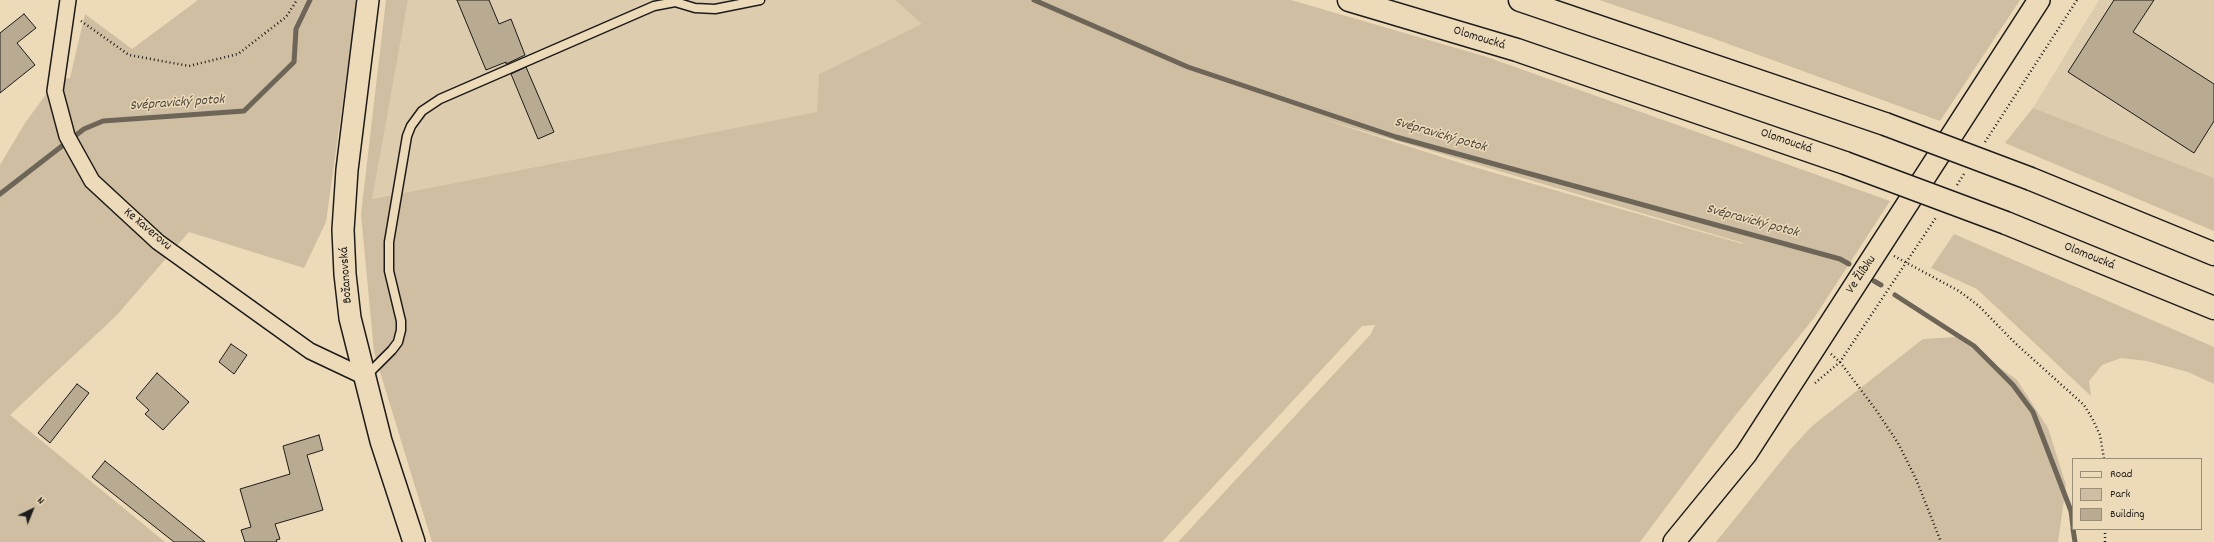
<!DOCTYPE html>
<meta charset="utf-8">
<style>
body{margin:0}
#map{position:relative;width:2214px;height:542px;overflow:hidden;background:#eddab8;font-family:Dekko,sans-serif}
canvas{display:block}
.legend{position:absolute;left:2072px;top:458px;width:130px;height:72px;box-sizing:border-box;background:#eddab8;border:1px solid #998e7a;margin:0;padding:5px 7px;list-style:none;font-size:12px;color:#1c1c1c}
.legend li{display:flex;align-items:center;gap:8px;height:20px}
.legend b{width:20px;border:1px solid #998e7a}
.north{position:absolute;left:12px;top:490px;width:40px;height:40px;-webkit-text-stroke:3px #eddab8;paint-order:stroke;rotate:43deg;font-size:11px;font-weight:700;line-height:16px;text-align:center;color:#1c1c1c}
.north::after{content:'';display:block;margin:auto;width:14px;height:18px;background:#1c1c1c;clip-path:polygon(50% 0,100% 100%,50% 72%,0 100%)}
</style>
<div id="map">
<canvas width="2214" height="542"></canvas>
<ul class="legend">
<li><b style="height:5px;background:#eddab8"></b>Road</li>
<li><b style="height:11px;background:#cfbea1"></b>Park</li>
<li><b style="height:11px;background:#b9ab92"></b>Building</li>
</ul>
<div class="north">N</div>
</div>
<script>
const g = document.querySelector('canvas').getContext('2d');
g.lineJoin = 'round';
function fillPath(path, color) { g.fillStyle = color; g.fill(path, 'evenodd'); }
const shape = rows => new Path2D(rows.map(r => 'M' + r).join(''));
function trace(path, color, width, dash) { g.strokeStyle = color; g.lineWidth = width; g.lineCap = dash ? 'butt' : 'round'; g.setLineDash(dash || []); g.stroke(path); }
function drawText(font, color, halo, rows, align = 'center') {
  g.font = font + ' Dekko,sans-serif'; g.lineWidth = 3; g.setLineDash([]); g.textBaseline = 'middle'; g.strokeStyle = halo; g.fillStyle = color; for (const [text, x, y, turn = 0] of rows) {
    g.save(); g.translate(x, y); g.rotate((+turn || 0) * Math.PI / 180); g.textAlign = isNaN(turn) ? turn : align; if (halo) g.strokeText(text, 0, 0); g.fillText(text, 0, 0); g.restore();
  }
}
const built = shape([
 [408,0,895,0,923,24,819,74,818,112,371,199],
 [2099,0,2214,0,2214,178,2033,108]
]);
const green = shape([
 [198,0,357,0,326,222,304,268,189,232,116,316,10,415,165,542,0,542,0,165,25,123,57,79,70,78,85,14,132,49],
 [386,0,408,0,372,199,817,112,819,74,922,24,895,0,1291,0,1487,57,1890,201,1814,318,1726,427,1640,542,1178,542,1371,334,1375,325,1362,326,1162,542,432,542,374,352,361,214],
 [1316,117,1743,243,1743,244,1467,165],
 [1599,0,2020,0,1940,121,1712,38],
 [2033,108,2214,178,2214,231,2005,143],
 [1954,234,2214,347,2214,384,2188,372,2147,361,2121,358,2102,365,2089,381,2091,396,1977,289,1931,268],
 [1956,337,2017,380,2048,428,2066,485,2058,542,1716,542,1790,450,1812,426,1923,339]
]);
const stream = shape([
 [1034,0,1188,67,1396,137,1840,259,1849,264],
 [0,194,84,129,103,121,244,111,294,62,296,29,310,0],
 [1874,281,1881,285],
 [1895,295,1974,346,2013,385,2033,412,2071,511,2073,527],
 [2073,529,2075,542]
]);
const building = shape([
 [457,0,489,0,499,24,511,19,525,55,506,64,506,62,486,70,457,0],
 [2114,0,2154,0,2133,32,2214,84,2214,121,2194,153,2068,72,2114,0],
 [24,14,36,28,17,43,35,65,0,93,0,33,24,14],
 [526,67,554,132,538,139,511,74,526,67],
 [231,344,247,355,234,374,219,362,231,344],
 [157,373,189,402,163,430,145,414,149,410,136,398,157,373],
 [77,384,89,393,50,443,38,433,77,384],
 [319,435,323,450,307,455,323,510,275,524,280,539,276,540,277,542,245,542,241,530,251,527,240,489,290,474,283,446,319,435],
 [105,461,205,542,174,542,92,477,105,461]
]);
const path = shape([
 [81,21,129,55,189,66,238,54,286,17,297,0],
 [1985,142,2077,0],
 [1957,185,1964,174],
 [1894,256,1959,291,1979,306,2015,343,2084,405,2092,418,2100,435,2104,459],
 [1831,354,1840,362,1876,410,1898,443,1916,479,1941,542],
 [1815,383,1840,362,1937,216],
 [2105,542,2105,529]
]);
const lane = shape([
 [367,375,392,350,398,342,401,330,401,321,389,271,389,242,407,136,411,126,422,111,440,99,654,6,675,2,695,8,715,9,760,0]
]);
const street = shape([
 [68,0,55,91,67,136,92,181,158,242,310,351,365,377]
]);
const secondary = shape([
 [368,0,347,170,343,230,345,274,350,318,381,441,414,542],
 [1674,542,1746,454,2039,0]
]);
const highway = shape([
 [1349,0,1517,50,1845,163],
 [1520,0,1885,124],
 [2031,179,2214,254],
 [2006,223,2214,308]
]);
const highwayBridge = shape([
 [1885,124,2031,179],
 [1845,163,2006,223]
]);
const streetNames = [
 ["Olomoucká",1479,39,17],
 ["Olomoucká",1786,142,19],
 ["Ke Xaverovu",147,230,40],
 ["Olomoucká",2089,257,22],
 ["Božanovská",347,275,-94],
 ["Ve Žlíbku",1862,275,-56]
];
const waterNames = [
 ["Svépravický potok",177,104,-4],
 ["Svépravický potok",1440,136,16],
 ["Svépravický potok",1752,222,15]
];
fillPath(built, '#ddccad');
fillPath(green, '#cfbea1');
trace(stream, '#6c6558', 5);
fillPath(building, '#b9ab92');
trace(building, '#1c1c1c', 1);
trace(lane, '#1c1c1c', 11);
trace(street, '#1c1c1c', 18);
trace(secondary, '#1c1c1c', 24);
trace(highway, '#1c1c1c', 25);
trace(path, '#1c1c1c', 2.5, [1, 3]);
trace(lane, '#eddab8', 8);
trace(street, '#eddab8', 15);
trace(secondary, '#eddab8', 21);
trace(highway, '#eddab8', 22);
trace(highwayBridge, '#1c1c1c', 25, []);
trace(highwayBridge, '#eddab8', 22);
drawText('13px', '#1c1c1c', '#eddab8', streetNames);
drawText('italic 14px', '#4b473f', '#eddab8', waterNames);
</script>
